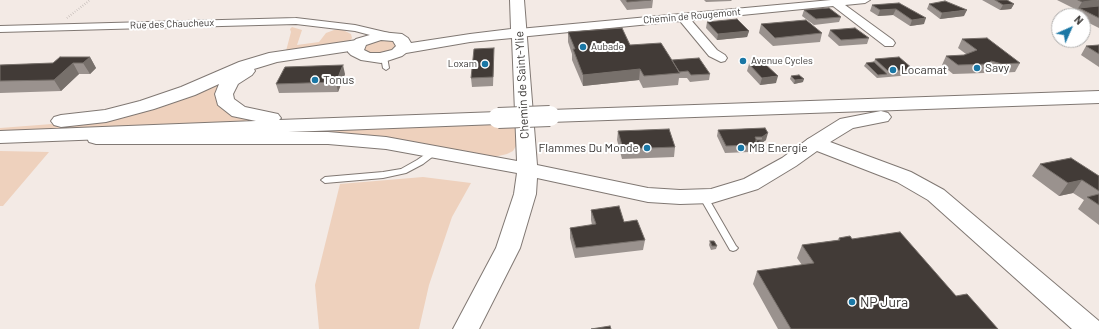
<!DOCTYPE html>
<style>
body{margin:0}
#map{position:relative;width:1099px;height:329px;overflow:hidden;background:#f3eae5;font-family:Barlow,sans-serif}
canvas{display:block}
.north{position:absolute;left:1051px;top:8px;width:40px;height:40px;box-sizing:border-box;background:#fff;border:1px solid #b0afae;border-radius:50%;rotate:45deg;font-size:11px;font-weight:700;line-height:16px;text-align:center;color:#393634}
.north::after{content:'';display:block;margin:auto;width:14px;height:18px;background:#1a77a5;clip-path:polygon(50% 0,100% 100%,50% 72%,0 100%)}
</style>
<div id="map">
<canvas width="1099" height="329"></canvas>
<div class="north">N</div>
</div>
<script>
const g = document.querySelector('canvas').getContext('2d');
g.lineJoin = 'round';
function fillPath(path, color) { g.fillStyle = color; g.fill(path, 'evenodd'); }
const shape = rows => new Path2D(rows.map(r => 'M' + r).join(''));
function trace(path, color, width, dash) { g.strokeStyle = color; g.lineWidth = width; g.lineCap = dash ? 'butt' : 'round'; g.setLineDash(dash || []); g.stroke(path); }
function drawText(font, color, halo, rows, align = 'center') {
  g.font = font + ' Barlow,sans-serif'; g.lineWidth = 4; g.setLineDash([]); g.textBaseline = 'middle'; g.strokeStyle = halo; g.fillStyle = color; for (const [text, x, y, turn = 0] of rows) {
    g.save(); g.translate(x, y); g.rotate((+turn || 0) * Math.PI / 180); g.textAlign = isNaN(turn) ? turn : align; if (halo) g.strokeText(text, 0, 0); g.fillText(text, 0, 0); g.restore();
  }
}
const green = shape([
 [292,27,302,30,297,45,319,42,326,33,334,30,341,29,351,34,352,38,349,42,286,51,291,32,290,29],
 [392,39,398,46,387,54,366,53,362,47,372,40],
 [222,78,220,91,260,121,0,132,0,128,78,122],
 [503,123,517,126,516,146,513,151,507,154,494,157,393,139,281,132],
 [0,151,49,152,3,206,0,206],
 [423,177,471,183,452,217,429,285,419,329,319,329,315,285,340,184]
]);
const path = shape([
 [67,18,90,0]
]);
const service = shape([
 [384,55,387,57,389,68,386,70,383,68,381,57,384,55],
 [433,149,436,149,440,151,423,164,406,173,383,178,325,183,321,180,325,177,383,172,401,169,417,160,433,149],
 [703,193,706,194,736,246,738,248,736,250,733,251,730,250,699,196,703,193]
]);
const minor = shape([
 [831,0,870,0,865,3,845,5,893,40,895,43,893,46,885,46,833,6,691,20,717,50,725,55,727,58,725,61,721,62,709,56,680,21,519,37,513,33,519,29,831,0],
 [296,18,355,25,389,33,391,35,385,39,355,31,296,24,0,32,0,26,296,18]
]);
const tertiary = shape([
 [510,0,524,0,537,165,648,188,680,190,711,189,744,179,782,158,808,139,815,137,822,139,911,172,944,190,1099,321,1099,329,1072,329,928,200,897,182,817,151,796,166,758,189,712,203,680,204,648,202,537,178,536,194,520,248,479,329,453,329,496,248,514,194,517,173,386,149,328,144,96,144,89,142,87,138,89,134,96,132,328,132,386,137,517,161,512,38,470,42,406,53,402,56,381,63,361,60,351,55,348,52,348,47,356,39,380,32,402,34,408,38,411,43,470,34,511,29,510,0],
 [381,40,393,41,396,46,392,50,380,53,370,53,364,50,366,45,381,40]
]);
const primary = shape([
 [357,40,363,41,365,45,363,49,277,62,254,69,255,71,252,75,238,84,233,94,234,99,245,107,278,114,281,118,279,120,498,112,505,114,508,118,505,122,498,124,0,143,0,131,256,121,232,116,218,105,215,94,219,84,195,95,154,109,106,122,61,127,54,125,51,121,54,117,61,115,105,110,140,101,181,87,239,62,269,53,357,40],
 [1099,91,1099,103,550,122,543,120,540,116,543,112,550,110,1099,91],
 [881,111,888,113,891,117,888,121,853,128,822,147,815,149,808,147,804,143,808,139,840,119,881,111]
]);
const primaryBridge = shape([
 [498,118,550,116]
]);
const wall = shape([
 [620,0,653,0,652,8,627,10],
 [704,0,732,0,731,1,706,2],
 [982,0,1007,0,1014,4,1011,9,1000,10],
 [1057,0,1099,0,1099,28,1083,20,1083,16,1075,16,1078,9,1077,10],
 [899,3,924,24,910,26,893,15,878,16,870,11,872,5],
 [929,4,964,16,940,19,927,9],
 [804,10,841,17,839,22,814,25,802,16],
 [707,22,749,31,747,37,717,40,706,28],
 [761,24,822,33,820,42,773,46,759,33],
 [830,30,869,38,867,44,839,46,828,36],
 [568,32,630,45,710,74,709,80,690,82,687,78,679,78,678,85,643,88,639,80,583,86,572,60,572,54,568,42],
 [962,39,1020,63,1015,72,997,73,986,70,984,73,953,74,942,65,946,56,964,55,966,54,958,48],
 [1099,45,1099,67,1081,55,1086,46],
 [90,57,96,68,90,74,79,74,61,91,0,93,0,65,53,63],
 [494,57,493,86,472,87,471,78],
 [875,59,913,69,911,75,877,78,864,66,866,63,874,62],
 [749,64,776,83,760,85,747,71],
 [345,74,338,92,279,93,276,84],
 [791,76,803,82,794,84,790,79],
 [765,128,766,140,749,152,725,153,717,136,718,130],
 [618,131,675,147,674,157,622,159,617,140],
 [1040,164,1099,176,1099,225,1078,209,1084,200,1073,193,1059,196,1032,176],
 [591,210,624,222,645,240,643,250,575,258,570,238,570,228,592,225,591,220],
 [839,238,852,239,956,296,998,329,778,329,753,284,757,271,802,265,797,258,802,245,838,240],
 [710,241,717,246,716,249,711,250,709,245]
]);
const shadedWall = shape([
 [1099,0,1099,7,1079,8,1077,10,1082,2],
 [1014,4,1011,9,1000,10,1003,5],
 [896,9,893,15,878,16,880,10],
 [967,10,964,16,940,19,942,13],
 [926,18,924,24,910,26,912,20],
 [749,31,747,37,717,40,718,34],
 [90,57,96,68,90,74,83,63],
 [73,63,79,74,61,91,54,80],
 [343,65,345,74,338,92,336,82],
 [640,69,639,80,583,86,583,75],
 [778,76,776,83,760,85,762,78],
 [804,79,803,82,794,84,795,80],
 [768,133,766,140,749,152,751,145,757,141,762,140,762,137],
 [1082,180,1073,193,1059,196,1068,183]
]);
const building = shape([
 [626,0,651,0,627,2,626,0],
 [995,0,1007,0,1014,4,1003,5,995,0],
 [1078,0,1097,0,1082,2,1078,0],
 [945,1,967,10,942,13,929,4,945,1],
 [899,3,926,18,912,20,896,9,880,10,872,5,899,3],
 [1099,6,1099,18,1079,8,1099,6],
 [829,8,841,17,816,19,804,10,829,8],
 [737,19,749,31,718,34,707,22,737,19],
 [806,20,822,33,775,38,761,24,806,20],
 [622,28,630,45,661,43,680,73,644,76,640,69,583,75,573,49,575,49,568,32,622,28],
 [855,28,869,38,841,40,830,30,855,28],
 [987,38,1020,63,1002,64,991,61,989,64,958,65,946,56,964,55,977,50,962,39,987,38],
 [1099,45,1099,54,1086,46,1099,45],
 [494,48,493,77,471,78,474,49,494,48],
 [60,57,90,57,83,63,73,63,54,80,0,81,0,65,53,63,60,57],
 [899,57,913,69,888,71,875,59,899,57],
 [699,58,710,74,691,75,688,71,679,72,672,60,699,58],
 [874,62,887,74,878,75,866,63,874,62],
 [764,63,778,76,762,78,749,64,764,63],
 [343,65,336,82,276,84,285,67,343,65],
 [799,75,804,79,795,80,791,76,799,75],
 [765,128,768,133,762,137,755,137,757,141,751,145,726,146,718,130,765,128],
 [669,129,675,147,623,149,618,131,669,129],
 [756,140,762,140,756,144,756,140],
 [1071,158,1099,176,1099,191,1082,180,1068,183,1040,164,1071,158],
 [1099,194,1099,205,1087,197,1099,194],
 [619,206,624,222,637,220,645,240,576,248,570,228,596,224,591,210,619,206],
 [900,232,956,296,967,294,998,329,791,329,757,271,814,263,802,245,840,240,839,238,850,236,852,239,900,232],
 [710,241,714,241,717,246,712,246,710,241],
 [610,326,611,329,591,329,610,326]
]);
const markers = [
 [583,47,4,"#1a77a5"],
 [743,61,4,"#1a77a5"],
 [485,64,4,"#1a77a5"],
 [977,68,4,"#1a77a5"],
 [893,70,4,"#1a77a5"],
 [315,80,4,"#1a77a5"],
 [647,148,4,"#1a77a5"],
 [741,148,4,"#1a77a5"],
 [852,302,4,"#1a77a5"]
];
const farStreetnames = [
 ["Chemin de Rougemont",692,16,-5],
 ["Rue des Chaucheux",172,24,-2]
];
const farPoinames = [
 ["Aubade",591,47],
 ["Avenue Cycles",751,61],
 ["Loxam",477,64,"right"]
];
const poiNames = [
 ["Savy",985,68],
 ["Locamat",901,70],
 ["Tonus",323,80],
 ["Flammes Du Monde",639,148,"right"],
 ["MB Energie",749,148]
];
const streetNames = [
 ["Chemin de Saint-Ylie",522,85,-93]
];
const nearPoinames = [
 ["NP Jura",860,302]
];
fillPath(green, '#eed1bd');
trace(service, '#807873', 2);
trace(minor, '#807873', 2);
trace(tertiary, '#807873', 2);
trace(primary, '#807873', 2);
trace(path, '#b4ada9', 2, [0.5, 2]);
fillPath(service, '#fff');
fillPath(minor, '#fff');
fillPath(tertiary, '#fff');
fillPath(primary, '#fff');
trace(primaryBridge, '#807873', 22, []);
trace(primaryBridge, '#fff', 20);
fillPath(wall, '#9a928e');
fillPath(shadedWall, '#77706b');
fillPath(building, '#423b37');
trace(building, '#77706b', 1);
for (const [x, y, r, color] of markers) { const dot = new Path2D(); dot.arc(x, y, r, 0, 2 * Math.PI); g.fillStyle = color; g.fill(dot); trace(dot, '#fff', 1.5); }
drawText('10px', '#393634', '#fff', farStreetnames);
drawText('10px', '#393634', '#fff', farPoinames, 'left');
drawText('12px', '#393634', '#fff', poiNames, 'left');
drawText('12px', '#393634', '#fff', streetNames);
drawText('14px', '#393634', '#fff', nearPoinames, 'left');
</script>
